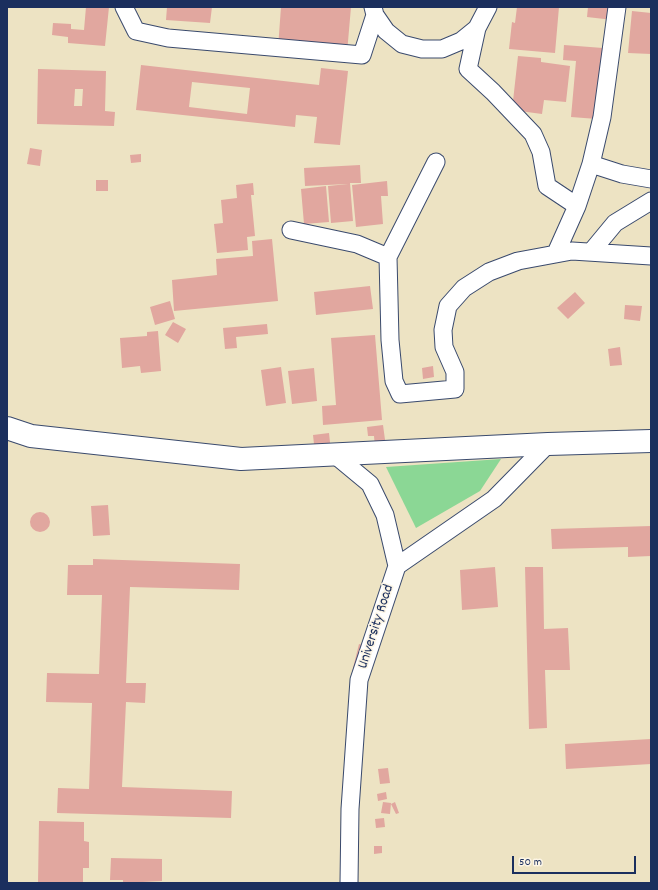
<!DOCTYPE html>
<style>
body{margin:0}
#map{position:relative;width:658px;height:890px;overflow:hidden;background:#ede3c3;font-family:Dekko,sans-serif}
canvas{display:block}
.frame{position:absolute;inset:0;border:8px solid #1b2f5e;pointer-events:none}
.scale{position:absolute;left:512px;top:856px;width:124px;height:18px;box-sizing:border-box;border:2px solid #1b2f5e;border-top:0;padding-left:5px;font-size:12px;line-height:14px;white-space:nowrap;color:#1b2f5e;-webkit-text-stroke:3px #fcf5e5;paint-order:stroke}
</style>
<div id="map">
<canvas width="658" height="890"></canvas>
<div class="frame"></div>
<div class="scale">50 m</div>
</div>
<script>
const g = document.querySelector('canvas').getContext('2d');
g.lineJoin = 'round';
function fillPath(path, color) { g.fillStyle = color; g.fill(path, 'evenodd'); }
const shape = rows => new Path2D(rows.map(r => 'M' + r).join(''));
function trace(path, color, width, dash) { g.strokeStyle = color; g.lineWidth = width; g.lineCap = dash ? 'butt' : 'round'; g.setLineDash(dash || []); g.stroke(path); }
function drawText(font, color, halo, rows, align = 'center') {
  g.font = font + ' Dekko,sans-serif'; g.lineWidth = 3; g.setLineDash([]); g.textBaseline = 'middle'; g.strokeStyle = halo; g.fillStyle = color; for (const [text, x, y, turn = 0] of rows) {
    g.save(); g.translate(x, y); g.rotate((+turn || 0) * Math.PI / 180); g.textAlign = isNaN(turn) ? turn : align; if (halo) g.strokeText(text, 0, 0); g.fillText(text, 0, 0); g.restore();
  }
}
const green = shape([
 [501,459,480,491,416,528,386,467]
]);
const building = shape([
 [86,7,109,7,105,46,68,43,68,37,52,35,53,23,71,24,71,29,84,30],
 [167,7,212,7,210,23,166,20],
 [281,7,351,7,347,53,278,48],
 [517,7,559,7,555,53,509,49,512,22,515,23],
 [588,7,615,7,613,20,587,17],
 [632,11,651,13,651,54,628,53],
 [564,45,603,48,597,119,571,117,576,61,563,60],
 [518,56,541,58,541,62,570,66,566,102,544,100,542,114,512,110],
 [141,65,319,85,321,68,348,71,340,145,314,143,317,117,296,115,295,127,136,110],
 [192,82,250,88,247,114,189,107],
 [38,69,106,71,105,111,115,112,114,126,37,124],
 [75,89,83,89,82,106,74,106],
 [30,148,42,150,40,166,27,164],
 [141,154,141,162,131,163,130,155],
 [360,165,361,183,350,183,353,221,331,223,328,186,348,184,305,186,304,168],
 [96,180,108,180,108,191,96,191],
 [387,181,388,196,381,196,383,224,356,227,352,185],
 [253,183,254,195,251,195,255,236,247,237,248,250,217,253,214,224,223,223,221,200,237,198,236,185],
 [326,186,329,222,304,224,301,189],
 [272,239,278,301,174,311,172,280,217,275,216,259,253,256,252,241],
 [370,286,373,309,316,315,314,292],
 [575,292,585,303,568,319,557,308],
 [170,301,175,319,155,325,150,307],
 [625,305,642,306,640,321,624,319],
 [173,322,186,329,178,343,165,335],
 [267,324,268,334,236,337,237,348,225,349,223,328],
 [158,331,161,371,141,373,140,366,122,368,120,338,147,336,147,332],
 [375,335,382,420,323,425,322,406,336,405,331,338],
 [620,347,622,365,610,366,608,349],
 [433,366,434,377,423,379,422,368],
 [281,367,286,403,266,406,261,370],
 [314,368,317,401,292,404,288,371],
 [383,425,386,447,375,448,374,436,368,436,367,427],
 [329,433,331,452,315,453,313,435],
 [108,505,110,535,93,536,91,506],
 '30 522a10 10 0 1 1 20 0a10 10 0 1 1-20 0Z',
 [651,526,651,556,628,557,628,547,552,549,551,529],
 [93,559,240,564,239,590,130,587,126,683,146,683,145,703,126,702,122,787,232,791,231,818,57,813,58,788,89,789,92,703,46,702,47,673,99,674,102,595,67,595,68,565,93,565],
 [495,567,498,607,462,610,460,570],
 [525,567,543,567,544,629,568,628,570,670,545,670,547,728,529,729],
 [359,644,366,646,357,682,350,680],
 [651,739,651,764,566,769,565,744],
 [388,768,390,783,380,784,378,769],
 [386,792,387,799,378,801,377,794],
 [383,802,391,803,390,814,381,813],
 [395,802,399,813,396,814,391,804],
 [384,818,385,827,376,828,375,819],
 [39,821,84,822,84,841,89,842,89,868,83,868,83,883,38,883],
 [374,846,382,846,382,853,374,854],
 [111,858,162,859,162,881,123,883,123,880,110,880]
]);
const minor = shape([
 [124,7,136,31,168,38,362,55,375,15],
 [373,7,375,15,386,31,402,44,422,49,442,49,461,41,477,28,488,7],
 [477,28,468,69,493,92,533,134,541,152,547,186,577,206],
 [436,162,388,257,390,340,394,381,400,394,455,389,455,372,444,347,443,330,448,306,464,288,489,272,518,261,572,251,651,256],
 [591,164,622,174,651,179],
 [291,230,357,244,388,257],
 [591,252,615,223,651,201],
 [556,253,577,206,591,164,602,117,617,7],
 [335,455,370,484,385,515,397,566],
 [349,883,350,809,359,680,397,566,494,499,548,444]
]);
const major = shape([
 [7,428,31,436,241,459,548,444,651,441]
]);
const streetNames = [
 ["University Road",377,627,-72]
];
fillPath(green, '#8bd795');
fillPath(building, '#e1a79f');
trace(minor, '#3a4a6d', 19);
trace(major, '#3a4a6d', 24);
trace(minor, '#fff', 17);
trace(major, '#fff', 22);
drawText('15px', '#1b2f5e', '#fcf5e5', streetNames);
</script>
